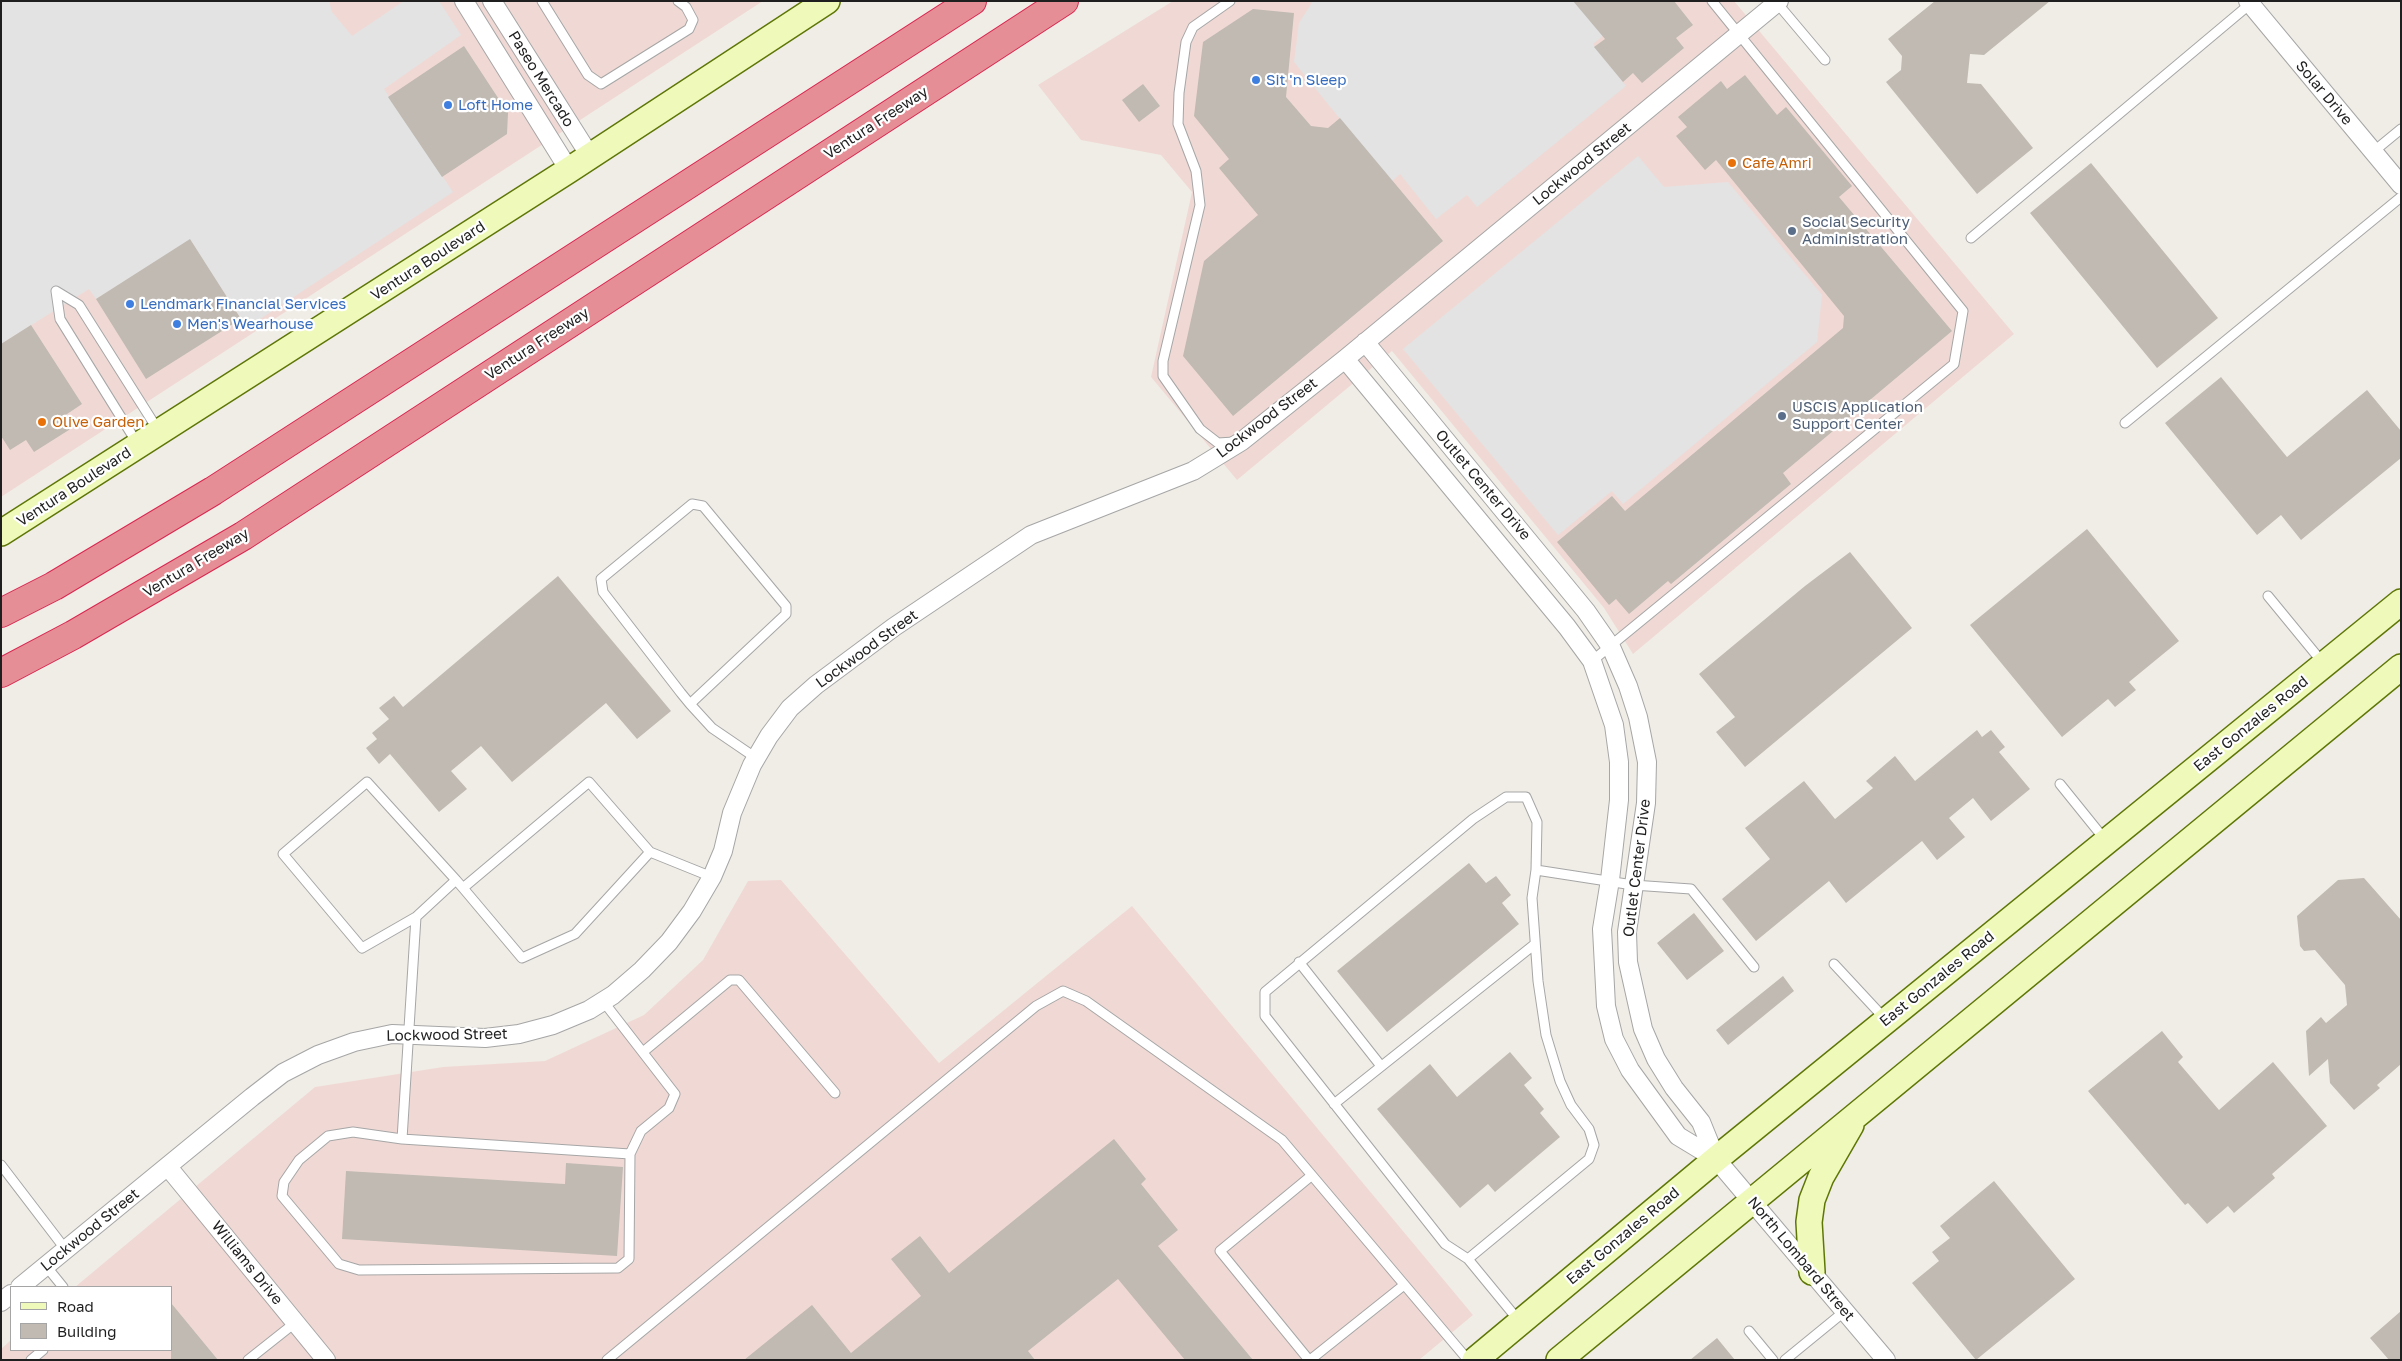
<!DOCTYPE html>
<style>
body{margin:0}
#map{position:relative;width:2402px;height:1361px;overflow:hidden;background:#f0ede6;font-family:"Golos Text",sans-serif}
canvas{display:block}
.frame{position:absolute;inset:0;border:2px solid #1f1f1f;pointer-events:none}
.legend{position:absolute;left:10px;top:1286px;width:162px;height:65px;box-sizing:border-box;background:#fff;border:1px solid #a5a5a5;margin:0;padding:6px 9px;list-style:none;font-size:15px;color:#1f1f1f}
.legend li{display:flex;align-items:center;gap:10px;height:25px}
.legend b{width:25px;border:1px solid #a5a5a5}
</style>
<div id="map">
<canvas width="2402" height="1361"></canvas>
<div class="frame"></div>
<ul class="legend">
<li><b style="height:6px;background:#eff9ba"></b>Road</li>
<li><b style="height:14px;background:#c0bab2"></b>Building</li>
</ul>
</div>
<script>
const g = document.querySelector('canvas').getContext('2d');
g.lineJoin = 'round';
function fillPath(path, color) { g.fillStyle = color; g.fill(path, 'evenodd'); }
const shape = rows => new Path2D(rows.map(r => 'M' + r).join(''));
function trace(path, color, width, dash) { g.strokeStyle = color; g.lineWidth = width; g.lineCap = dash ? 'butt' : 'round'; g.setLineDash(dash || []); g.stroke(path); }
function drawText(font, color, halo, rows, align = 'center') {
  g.font = font + ' "Golos Text",sans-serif'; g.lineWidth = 4.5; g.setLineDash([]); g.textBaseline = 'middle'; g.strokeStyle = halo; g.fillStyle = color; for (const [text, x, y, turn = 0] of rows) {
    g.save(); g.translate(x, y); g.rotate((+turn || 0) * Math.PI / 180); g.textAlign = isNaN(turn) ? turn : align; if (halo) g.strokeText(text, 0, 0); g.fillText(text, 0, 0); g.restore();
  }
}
const commercial = shape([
 [1,1,763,1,1,497],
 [1173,1,1734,1,2014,334,1633,654,1604,608,1392,351,1237,480,1151,377,1192,192,1161,155,1081,140,1038,85],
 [781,880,939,1063,1132,906,1473,1315,1419,1360,1,1360,1,1349,11,1340,11,1350,171,1350,171,1287,75,1287,315,1087,443,1067,545,1061,644,1015,703,960,748,881]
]);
const parking = shape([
 [1,1,329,1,332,12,352,36,404,1,439,1,461,35,384,89,453,192,248,327,241,319,190,240,96,299,89,289,1,344],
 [1313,1,1577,1,1604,35,1593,44,1626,86,1477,207,1467,195,1436,219,1400,174,1391,182,1294,62,1299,23],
 [1638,156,1664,187,1728,182,1822,295,1817,342,1623,504,1612,491,1558,535,1403,349]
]);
const building = shape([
 [1573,1,1674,1,1693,25,1676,38,1684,48,1642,83,1633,73,1623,82,1594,47,1605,39],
 [1935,1,2050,1,1984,55,1970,54,1967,83,1981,84,2033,148,1977,194,1886,82,1901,70,1902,56,1888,39],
 [1253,9,1294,13,1286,97,1311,126,1328,128,1340,118,1443,241,1233,416,1183,356,1204,261,1258,215,1219,168,1229,159,1194,116,1203,42],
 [464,46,508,113,507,134,442,177,388,97],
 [1745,75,1777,115,1786,107,1852,186,1839,197,1952,331,1783,473,1791,484,1671,584,1668,581,1629,614,1616,599,1609,605,1557,542,1612,496,1625,511,1843,328,1844,316,1716,160,1705,170,1676,136,1687,127,1678,117,1721,81,1727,89],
 [1143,84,1160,106,1139,122,1122,100],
 [2091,163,2218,318,2157,368,2030,213],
 [190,239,241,319,146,379,96,299],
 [31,325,82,404,64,416,72,428,34,452,26,440,10,450,1,436,1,344],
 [2221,377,2287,457,2367,390,2401,431,2401,458,2301,540,2281,515,2257,535,2165,423],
 [2087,529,2179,641,2129,682,2136,690,2115,707,2108,699,2062,737,1970,625],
 [1850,552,1912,628,1745,767,1716,732,1735,717,1699,674,1805,586],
 [558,576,671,711,637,739,606,703,512,782,481,746,451,771,467,789,439,812,390,754,379,764,366,748,377,739,372,733,389,719,379,708,394,696,403,707],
 [1977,730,1982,737,1991,730,2005,747,1999,752,2030,789,1991,821,1973,798,1949,818,1965,837,1937,860,1922,841,1846,903,1829,881,1756,941,1722,899,1770,859,1745,828,1804,781,1835,819,1873,788,1866,781,1895,756,1915,781],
 [1469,863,1486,883,1496,876,1511,895,1502,903,1519,924,1387,1032,1337,971],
 [2364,878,2401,920,2401,1064,2377,1085,2380,1088,2354,1110,2330,1083,2328,1059,2309,1076,2306,1031,2321,1017,2326,1023,2347,1005,2345,985,2315,950,2304,951,2300,946,2297,916,2338,880],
 [1694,913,1724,951,1687,980,1657,943],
 [1783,976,1794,991,1728,1045,1716,1030],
 [2162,1031,2183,1057,2178,1062,2219,1110,2273,1062,2327,1126,2272,1174,2275,1178,2234,1213,2228,1206,2207,1224,2188,1203,2185,1205,2088,1091],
 [1510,1052,1532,1078,1524,1085,1544,1109,1540,1113,1560,1137,1495,1192,1488,1184,1460,1208,1377,1109,1430,1064,1457,1097],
 [1114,1139,1146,1179,1141,1184,1178,1230,1158,1246,1253,1360,1185,1360,1118,1279,1028,1351,1035,1360,744,1360,812,1305,851,1353,921,1296,891,1259,920,1236,949,1273],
 [566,1163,623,1167,617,1256,342,1239,346,1171,565,1184],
 [1994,1181,2075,1279,1976,1360,1912,1283,1939,1261,1932,1252,1950,1238,1940,1226],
 [171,1303,218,1360,171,1360],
 [2401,1311,2401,1360,2389,1360,2370,1338],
 [1717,1338,1735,1360,1690,1360]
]);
const lane = shape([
 [542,1,588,75,601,84,689,29,693,20,686,7,678,1],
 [1230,1,1193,27,1186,42,1179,93,1178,124,1196,171,1200,205,1163,361,1163,376,1200,429,1218,443,1234,442],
 [1777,3,1825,60],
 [2373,152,2401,129],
 [1971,238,2250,4],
 [56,291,79,305,158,430],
 [56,291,60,319,137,443],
 [2125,423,2401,197],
 [2268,596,2323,663],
 [1592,661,1954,364,1963,311,1712,1],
 [690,704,786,614,786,606,703,506,692,504,601,579,603,592,681,693,690,704,712,728,756,758],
 [367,782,456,880,416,917,362,948,283,854,367,782],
 [2060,784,2106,841],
 [650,852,712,877],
 [1536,870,1537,822,1526,797,1506,797,1473,819,1265,992,1265,1016,1445,1244,1468,1259,1589,1159,1594,1145,1589,1129,1571,1105,1560,1081,1546,1035,1538,981,1532,898,1536,870,1633,885,1691,889,1754,967],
 [456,880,463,888,522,958,575,934,650,852,589,782,463,888],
 [1299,962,1381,1066],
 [1834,964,1886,1020],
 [603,1001,675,1094,669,1108,641,1131,630,1154],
 [643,1052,730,980,739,980,835,1093],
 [1334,1104,1535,944],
 [353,1132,402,1139,630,1154,629,1259,618,1268,359,1270,339,1264,282,1196,284,1182,299,1160,328,1136,353,1132],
 [402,1139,416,917],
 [1,1165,66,1250],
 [1468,1259,1519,1321],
 [46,1266,63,1287],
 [1749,1331,1773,1360],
 [31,1360,43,1350],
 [248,1360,296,1322],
 [607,1360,1036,1006,1063,991,1086,1001,1282,1140,1468,1360],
 [1309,1360,1220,1251,1311,1176],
 [1310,1360,1404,1285],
 [1785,1360,1845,1311]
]);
const street = shape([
 [464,1,569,170],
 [492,1,590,156],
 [2248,1,2401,185],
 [1365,342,1586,611,1611,647,1628,686,1638,717,1647,762,1646,803,1627,932,1628,962,1643,1029,1656,1059,1674,1088,1701,1122,1716,1159],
 [1345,359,1567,627,1592,661,1614,725,1619,762,1619,800,1610,880,1602,929,1606,1006,1614,1039,1630,1070,1678,1136,1716,1159,1886,1360],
 [168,1167,326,1360],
 [20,1287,252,1097,283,1073,318,1055,354,1042,392,1034,485,1038,519,1034,553,1025,589,1010,613,995,642,970,669,942,692,911,712,877,723,851,732,813,752,765,769,736,790,708,816,685,894,627,1031,535,1193,471,1242,441,1345,359,1779,1],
 [1,1302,11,1294]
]);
const secondary = shape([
 [1,533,569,170,827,1],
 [1812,1272,1809,1222,1812,1200,1821,1177,1851,1125],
 [1475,1360,1716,1159,2401,602],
 [1559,1360,2401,667]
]);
const highway = shape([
 [1,613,54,586,213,491,972,1],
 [1,673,73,635,243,536,1064,1]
]);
const markers = [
 [1256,80,5,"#3f7fe0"],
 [448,105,5,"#3f7fe0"],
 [1732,163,5,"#e8710a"],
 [1792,231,5,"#5c6f8a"],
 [130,304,5,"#3f7fe0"],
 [177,324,5,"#3f7fe0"],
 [1782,416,5,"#5c6f8a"],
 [42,422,5,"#e8710a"]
];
const streetNames = [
 ["Paseo Mercado",541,79,58],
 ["Solar Drive",2324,93,50],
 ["Ventura Freeway",876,123,-33],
 ["Lockwood Street",1582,164,-39],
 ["Ventura Boulevard",428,261,-33],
 ["Ventura Freeway",537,344,-33],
 ["Lockwood Street",1267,418,-37],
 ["Outlet Center Drive",1483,485,50],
 ["Ventura Boulevard",74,487,-33],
 ["Ventura Freeway",196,563,-31],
 ["Lockwood Street",867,649,-36],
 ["East Gonzales Road",2251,724,-39],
 ["Outlet Center Drive",1637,868,-83],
 ["East Gonzales Road",1937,979,-39],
 ["Lockwood Street",447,1035,-1],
 ["Lockwood Street",90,1230,-39],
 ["East Gonzales Road",1623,1236,-40],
 ["North Lombard Street",1801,1259,50],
 ["Williams Drive",247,1263,51]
];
const shopNames = [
 ["Sit 'n Sleep",1266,80],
 ["Loft Home",458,105],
 ["Lendmark Financial Services",140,304],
 ["Men's Wearhouse",187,324]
];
const foodNames = [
 ["Cafe Amri",1742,163],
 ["Olive Garden",52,422]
];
const serviceNames = [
 ["Social Security",1802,222],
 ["Administration",1802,239],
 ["USCIS Application",1792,407],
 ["Support Center",1792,424]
];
fillPath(commercial, '#f0d9d5');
fillPath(parking, '#e3e3e3');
fillPath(building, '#c0bab2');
trace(lane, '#a6a6a6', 11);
trace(street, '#a6a6a6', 20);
trace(secondary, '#5e7606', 28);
trace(highway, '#d92751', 30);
trace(lane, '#fff', 9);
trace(street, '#fff', 18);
trace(secondary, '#eff9ba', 25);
trace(highway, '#e68e95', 28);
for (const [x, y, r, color] of markers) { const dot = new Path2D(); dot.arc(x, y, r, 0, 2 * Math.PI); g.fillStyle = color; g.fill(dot); trace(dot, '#fff', 2); }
drawText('15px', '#1f1f1f', '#fff', streetNames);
drawText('15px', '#366cbe', '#fff', shopNames, 'left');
drawText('15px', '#c56008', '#fff', foodNames, 'left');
drawText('15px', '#4e5e75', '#fff', serviceNames, 'left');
</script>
